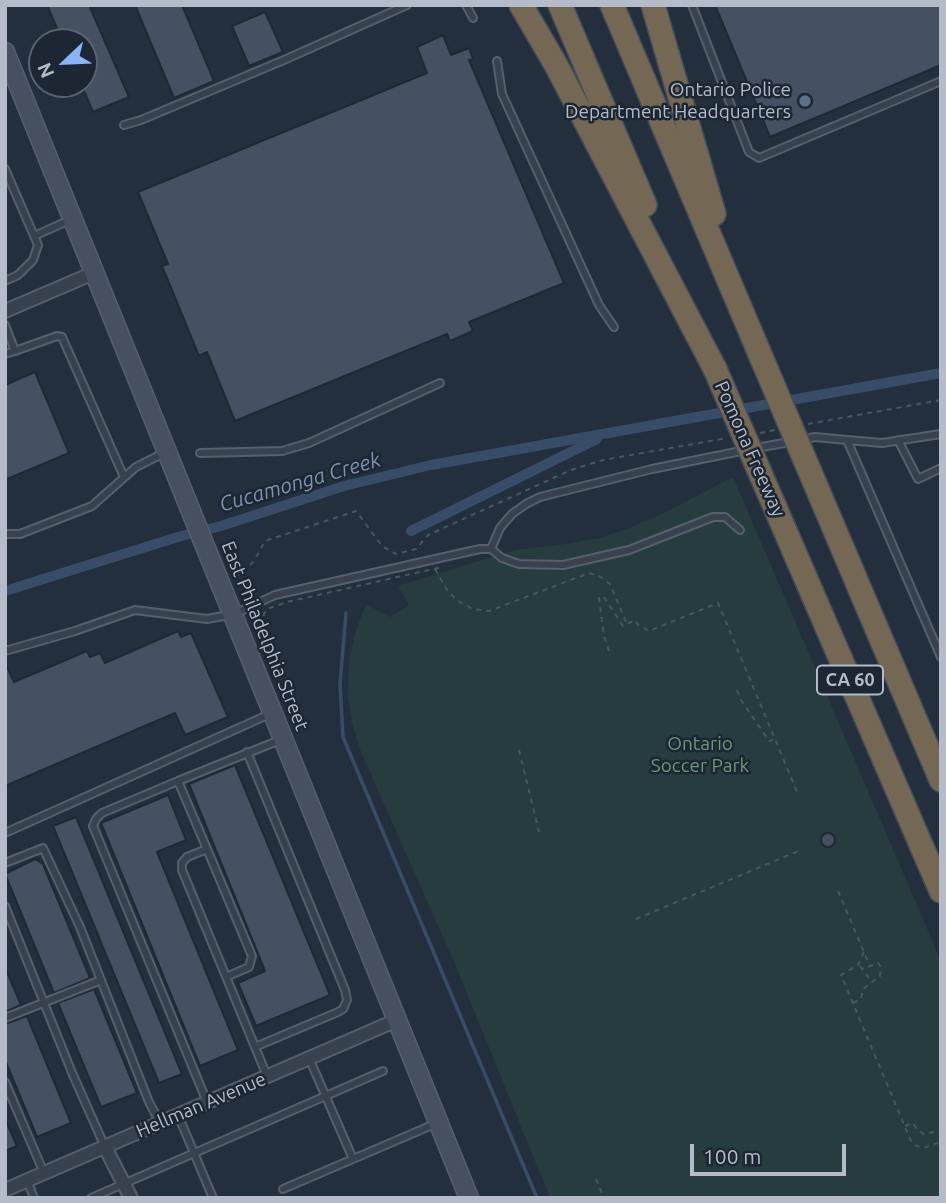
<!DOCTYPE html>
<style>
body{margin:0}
#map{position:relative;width:946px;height:1203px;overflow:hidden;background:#242f3e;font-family:Ubuntu,sans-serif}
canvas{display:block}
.frame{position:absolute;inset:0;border:7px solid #b4bcc9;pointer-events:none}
.north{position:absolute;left:28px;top:28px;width:70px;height:70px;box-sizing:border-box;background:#1d2633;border:2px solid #59626f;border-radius:50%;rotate:247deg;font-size:19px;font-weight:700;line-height:28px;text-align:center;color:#b4bcc9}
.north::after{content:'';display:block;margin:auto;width:24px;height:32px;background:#8ab4f8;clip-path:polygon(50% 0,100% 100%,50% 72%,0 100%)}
.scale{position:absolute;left:690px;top:1144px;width:156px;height:32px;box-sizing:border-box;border:4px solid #b4bcc9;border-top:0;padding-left:9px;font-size:21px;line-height:24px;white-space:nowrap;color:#b4bcc9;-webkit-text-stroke:5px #1d2633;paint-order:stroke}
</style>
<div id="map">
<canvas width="946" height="1203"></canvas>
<div class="frame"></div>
<div class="north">N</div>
<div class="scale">100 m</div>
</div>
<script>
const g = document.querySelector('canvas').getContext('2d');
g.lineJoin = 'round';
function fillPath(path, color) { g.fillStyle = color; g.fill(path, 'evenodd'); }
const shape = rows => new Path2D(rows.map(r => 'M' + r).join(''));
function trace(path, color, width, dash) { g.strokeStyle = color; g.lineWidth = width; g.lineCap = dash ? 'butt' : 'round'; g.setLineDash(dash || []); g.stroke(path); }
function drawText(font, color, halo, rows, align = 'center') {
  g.font = font + ' Ubuntu,sans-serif'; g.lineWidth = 5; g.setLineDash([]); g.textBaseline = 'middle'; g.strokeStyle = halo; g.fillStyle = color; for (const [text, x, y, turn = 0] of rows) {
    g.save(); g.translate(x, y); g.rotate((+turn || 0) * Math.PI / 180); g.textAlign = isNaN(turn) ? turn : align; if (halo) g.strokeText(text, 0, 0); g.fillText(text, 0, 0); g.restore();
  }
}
const green = shape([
 [733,477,941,961,941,1198,550,1198,458,971,361,752,352,723,348,697,349,660,356,630,366,604,390,617,409,605,398,586,515,550,566,544,600,538,627,529,664,513]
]);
const stream = shape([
 [346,613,340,684,343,737,537,1198]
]);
const canal = shape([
 [411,531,597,439],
 [5,591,178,537,221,526,344,486,431,465,941,373]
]);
const building = shape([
 [47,5,89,5,129,97,93,112,81,84,84,84,84,42,63,42,47,5],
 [135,5,182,5,214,81,174,98,135,5],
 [715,5,941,5,941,65,770,137,715,5],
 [265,12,283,52,249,66,232,26,265,12],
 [443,35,451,55,469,48,473,59,469,60,564,283,469,322,473,331,450,341,447,334,235,421,207,352,199,356,162,266,168,264,138,192,427,73,417,47,443,35],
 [35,372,69,453,5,480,5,385,35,372],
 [178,631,181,637,191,633,228,717,185,735,175,713,5,786,5,663,14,682,87,651,90,657,100,653,105,663,178,631],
 [235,765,330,995,256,1026,238,983,265,971,189,784,235,765],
 [168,795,186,840,157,852,238,1050,200,1066,101,823,168,795],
 [76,817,182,1074,159,1083,53,826,76,817],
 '821 840a7 7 0 1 1 14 0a7 7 0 1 1-14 0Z',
 [35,859,43,864,90,978,54,993,5,874,35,859],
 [5,967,21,1005,5,1012,5,967],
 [94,989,137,1093,101,1107,58,1003,94,989],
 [27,1016,71,1123,37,1137,5,1060,5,1024,27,1016],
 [5,1119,17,1146,5,1151,5,1119]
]);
const path = shape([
 [808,424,941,400],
 [760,433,775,430],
 [435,569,447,590,458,601,473,609,489,611,589,573,599,576,610,584,627,624],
 [235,578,254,561,265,541,356,511,382,546,396,554,416,549,428,535,571,470,603,460,727,438],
 [263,626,264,614,267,609,287,602,442,567],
 [609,651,604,636,599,598,603,596,623,626,635,620,638,625,649,631,718,603,798,794],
 [737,690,741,700,769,741,773,740],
 [519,750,539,832],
 [838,891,870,966],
 [636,919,801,850],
 [864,952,858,965,841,975,911,1141,914,1145,923,1148,941,1142],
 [860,966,871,981],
 [853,1003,861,999,863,989,880,976,881,967,878,963,863,969],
 [905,1126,913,1123,918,1131,924,1134,939,1131,941,1134],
 [596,1179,604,1198]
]);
const lane = shape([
 [466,5,473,18],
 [692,5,749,152,759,158,941,81],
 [497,61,502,94,599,305,614,327],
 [124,125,141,120,284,60,407,5],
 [5,169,38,245,33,260,18,275,5,281],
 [34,236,70,220],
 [5,325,15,351,5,354],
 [15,351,57,336,62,337,124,477],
 [801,440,815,437,847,440,941,657],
 [847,440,882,443,941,434],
 [898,440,918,479,941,468],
 [756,448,790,442],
 [200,453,282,451,309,443,440,383],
 [5,534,20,534,92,506,136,467,166,452],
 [491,549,500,528,512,514,526,504,540,497,652,469,746,450],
 [5,651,75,631,135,610,207,619,234,614,275,595,480,549,491,549,502,558,519,564,563,565,629,550,713,517,725,517,740,530],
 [247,752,345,990,347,1000,343,1009,338,1012,255,1047],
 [178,781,102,813,96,819,93,826,207,1102],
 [5,833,272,713],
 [207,849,252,956,249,967,226,977],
 [5,863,43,848,80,927,149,1102,160,1123],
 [5,906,73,1075,105,1147],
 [5,1018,101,980],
 [309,1058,353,1159],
 [267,1076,182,870,182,863,187,857,207,849,178,781,280,740],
 [5,1082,44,1173],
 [178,1115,213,1198],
 [27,1180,34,1198],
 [283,1189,437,1123],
 [91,1198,383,1071]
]);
const street = shape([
 [5,311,96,272],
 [105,1147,131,1198],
 [5,1190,397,1020]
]);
const secondary = shape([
 [5,52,469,1198]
]);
const highway = shape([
 [521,5,556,65,715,369],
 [560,5,645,205],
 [612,5,762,359],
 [653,5,714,214],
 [805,460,941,780],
 [758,468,941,891]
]);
const highwayBridge = shape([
 [762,359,805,460],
 [715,369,758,468]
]);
const markers = [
 [805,101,7,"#5c6f8a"]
];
const shields = [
 [850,680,66]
];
const shieldNames = [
 ["CA 60",850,680]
];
const poiNames = [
 ["Ontario Police",791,90],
 ["Department Headquarters",791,112]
];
const streetNames = [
 ["Pomona Freeway",750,449,66],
 ["East Philadelphia Street",265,636,68],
 ["Hellman Avenue",201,1105,-23]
];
const parkNames = [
 ["Ontario",700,744],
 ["Soccer Park",700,766]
];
const waterNames = [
 ["Cucamonga Creek",300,482,-16]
];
fillPath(green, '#263c3f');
trace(stream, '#394c67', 3.5);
trace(canal, '#394c67', 10);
fillPath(building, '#455162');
trace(building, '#1f2835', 2);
trace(lane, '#565f6c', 10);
trace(street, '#565f6c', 16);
trace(secondary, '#565f6c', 21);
trace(highway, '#434c59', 26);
trace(path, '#44595c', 2, [5, 5]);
trace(lane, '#38414e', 6);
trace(street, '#38414e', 12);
trace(secondary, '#465061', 18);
trace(highway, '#746855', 23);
trace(highwayBridge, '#434c59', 26, []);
trace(highwayBridge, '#746855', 23);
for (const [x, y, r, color] of markers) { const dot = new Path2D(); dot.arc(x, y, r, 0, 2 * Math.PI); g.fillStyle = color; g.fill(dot); trace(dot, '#1d2633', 2.5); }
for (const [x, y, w] of shields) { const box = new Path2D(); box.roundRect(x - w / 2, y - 14.5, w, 29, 5); g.fillStyle = '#1d2633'; g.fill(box); trace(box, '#b4bcc9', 2); }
drawText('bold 18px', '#b4bcc9', null, shieldNames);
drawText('19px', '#b4bcc9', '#1d2633', poiNames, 'right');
drawText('19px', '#b4bcc9', '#1d2633', streetNames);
drawText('19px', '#6b9a76', '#1d2633', parkNames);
drawText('italic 21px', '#7c92b1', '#1d2633', waterNames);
</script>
